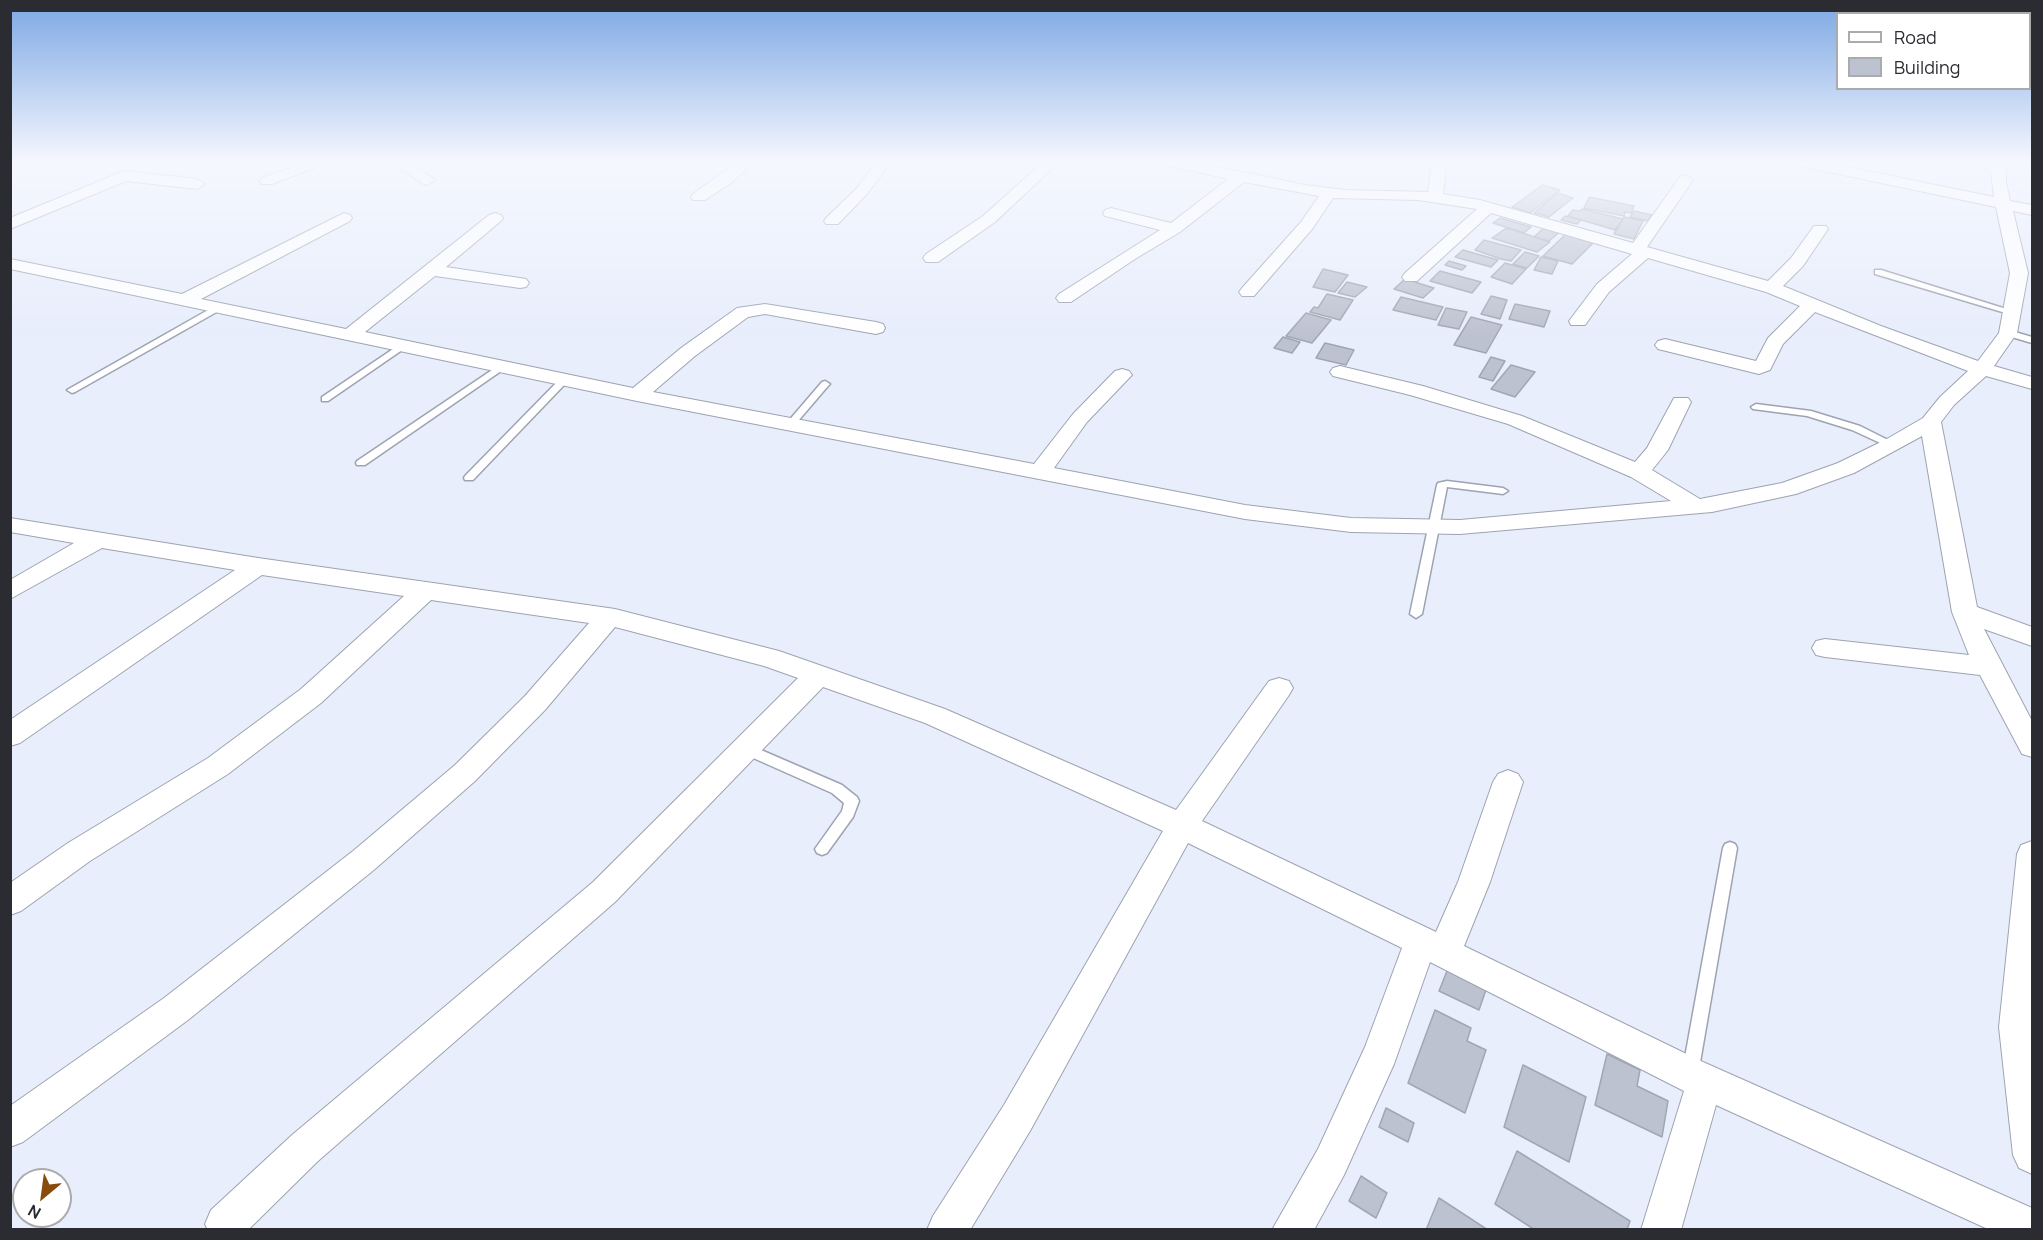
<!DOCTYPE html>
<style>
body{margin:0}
#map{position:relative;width:2043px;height:1240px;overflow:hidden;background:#e8eefc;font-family:Manrope,sans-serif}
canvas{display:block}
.frame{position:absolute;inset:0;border:12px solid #2a2c31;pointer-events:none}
.legend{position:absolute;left:1836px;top:12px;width:195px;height:78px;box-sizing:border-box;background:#fff;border:2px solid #aaabad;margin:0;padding:8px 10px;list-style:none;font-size:18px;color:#2a2c31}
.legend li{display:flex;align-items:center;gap:12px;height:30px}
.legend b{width:30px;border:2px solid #aaabad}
.north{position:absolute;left:12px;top:1168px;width:60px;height:60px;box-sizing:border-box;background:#fff;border:2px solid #aaabad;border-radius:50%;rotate:209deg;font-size:16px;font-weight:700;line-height:24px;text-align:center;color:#2a2c31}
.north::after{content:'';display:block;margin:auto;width:21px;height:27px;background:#884b0b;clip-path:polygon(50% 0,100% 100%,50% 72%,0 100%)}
</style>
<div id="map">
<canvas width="2043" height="1240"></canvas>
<div class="frame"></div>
<ul class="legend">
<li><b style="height:8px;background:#fff"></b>Road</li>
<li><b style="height:16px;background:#bdc2d0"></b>Building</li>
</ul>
<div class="north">N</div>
</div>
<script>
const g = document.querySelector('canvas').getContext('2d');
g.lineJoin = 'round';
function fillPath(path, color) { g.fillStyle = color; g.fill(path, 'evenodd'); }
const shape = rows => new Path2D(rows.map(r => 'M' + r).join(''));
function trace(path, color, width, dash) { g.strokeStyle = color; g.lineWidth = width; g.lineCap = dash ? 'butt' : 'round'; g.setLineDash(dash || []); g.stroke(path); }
const building = shape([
 [1542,185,1560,190,1530,213,1512,207,1542,185],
 [1558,193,1573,198,1549,217,1534,213,1558,193],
 [1589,197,1634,206,1631,213,1625,212,1624,216,1584,208,1589,197],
 [1582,209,1623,219,1615,230,1568,216,1573,210,1580,211,1582,209],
 [1634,211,1652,215,1648,221,1630,217,1634,211],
 [1565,216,1581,220,1577,224,1561,220,1565,216],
 [1624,217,1643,221,1634,239,1614,234,1624,217],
 [1500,218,1531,227,1524,233,1493,223,1500,218],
 [1547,225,1562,230,1549,241,1534,237,1547,225],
 [1505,229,1510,229,1550,242,1537,252,1492,238,1505,229],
 [1567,233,1595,241,1572,264,1543,256,1567,233],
 [1484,240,1521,250,1511,261,1501,259,1475,250,1484,240],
 [1463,250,1498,260,1491,267,1455,257,1463,250],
 [1525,252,1539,256,1527,268,1513,264,1525,252],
 [1541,257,1558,261,1552,274,1534,270,1541,257],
 [1449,261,1466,266,1462,270,1445,265,1449,261],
 [1505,263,1526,269,1512,284,1491,277,1505,263],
 [1323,269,1348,275,1335,292,1313,287,1323,269],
 [1440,271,1481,282,1472,293,1430,281,1440,271],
 [1405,279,1434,288,1423,298,1394,289,1405,279],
 [1347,282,1367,287,1355,297,1338,293,1347,282],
 [1327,294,1353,300,1340,320,1310,312,1314,307,1318,308,1327,294],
 [1491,296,1507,300,1500,319,1481,314,1491,296],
 [1401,297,1443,307,1436,320,1393,310,1401,297],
 [1515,304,1550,311,1544,327,1509,319,1515,304],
 [1446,308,1467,312,1459,329,1438,325,1446,308],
 [1306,313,1331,320,1312,343,1286,336,1306,313],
 [1471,317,1502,325,1486,353,1454,345,1471,317],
 [1283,337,1300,342,1292,353,1274,348,1283,337],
 [1325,343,1354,350,1346,365,1316,358,1325,343],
 [1491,357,1505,361,1493,381,1479,377,1491,357],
 [1511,365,1535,372,1515,397,1491,389,1511,365],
 [1449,966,1488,984,1479,1010,1439,991,1449,966],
 [1435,1010,1471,1028,1467,1041,1486,1050,1465,1113,1408,1083,1435,1010],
 [1607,1054,1640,1070,1637,1086,1668,1101,1662,1137,1595,1105,1607,1054],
 [1523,1065,1586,1097,1569,1162,1504,1127,1523,1065],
 [1386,1108,1414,1123,1408,1142,1379,1127,1386,1108],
 [1517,1151,1630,1221,1627,1230,1535,1230,1495,1204,1517,1151],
 [1361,1176,1387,1193,1376,1218,1349,1201,1361,1176],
 [1439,1198,1488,1230,1426,1230,1439,1198]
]);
const lane = shape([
 [1875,270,1881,270,2016,312,2009,314,1875,274,1875,270],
 [217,305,221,308,220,310,75,392,72,393,67,390,217,305],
 [2008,330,2032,337,2032,343,2005,335,2005,331,2008,330],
 [402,343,405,344,405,348,328,401,322,401,322,397,402,343],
 [501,364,506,367,504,369,365,465,357,465,356,463,357,461,501,364],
 [564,377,567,378,567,382,473,480,465,480,464,478,465,476,561,378,564,377],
 [825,381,830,384,828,386,792,428,786,428,786,424,822,382,825,381],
 [1756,404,1811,411,1860,426,1898,445,1893,448,1889,447,1852,430,1807,416,1753,409,1751,407,1756,404],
 [1447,481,1503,488,1508,491,1503,494,1447,487,1422,614,1416,618,1410,614,1437,485,1438,483,1447,481],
 [747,744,842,785,857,797,859,801,853,817,827,853,822,855,817,853,815,849,842,811,844,803,832,793,742,753,740,749,742,745,747,744],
 [1730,842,1735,844,1737,848,1698,1074,1696,1080,1690,1082,1684,1080,1682,1074,1723,848,1725,844,1730,842]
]);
const street = shape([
 [306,162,329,162,272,184,262,184,259,181,262,178,306,162],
 [391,162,409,162,435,180,427,185,422,183,391,162],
 [737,162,754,162,731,183,705,200,693,200,691,197,693,194,737,162],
 [876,162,891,162,867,194,838,224,826,224,824,221,826,218,857,188,876,162],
 [1043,162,1059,162,995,222,938,262,926,262,923,258,926,254,983,216,1043,162],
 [1164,162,1195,162,1305,185,1345,190,1428,192,1432,162,1447,162,1443,194,1480,200,1633,243,1680,177,1685,175,1693,180,1647,247,1768,281,1791,258,1814,226,1826,226,1828,229,1803,266,1783,286,1881,326,1978,361,1999,333,2010,273,1996,207,1800,166,1793,162,1824,162,1994,197,1991,171,1965,162,2006,162,2006,182,2010,201,2032,205,2032,215,2013,211,2028,273,2017,333,1994,366,2032,377,2032,389,1986,376,1954,405,1941,422,1977,607,2032,627,2032,646,1984,629,2032,721,2032,757,2022,754,1980,675,1825,657,1816,655,1812,648,1816,641,1825,639,1969,655,1952,612,1922,436,1854,473,1796,494,1712,512,1460,534,1351,532,1245,519,637,401,10,269,10,259,182,294,344,213,350,215,352,218,350,221,201,299,346,329,489,215,495,213,501,215,503,218,501,221,446,267,520,278,526,279,529,283,526,287,520,288,435,276,365,332,633,388,681,348,737,308,765,304,876,322,883,324,885,328,883,332,876,334,765,314,748,317,695,356,653,392,1034,464,1073,414,1115,371,1122,369,1129,371,1132,375,1087,422,1054,468,1245,505,1351,518,1460,520,1671,501,1631,477,1508,424,1410,395,1333,376,1330,372,1333,368,1340,366,1423,386,1522,416,1635,462,1647,448,1674,398,1688,398,1691,402,1668,450,1652,470,1700,499,1782,483,1838,463,1885,440,1923,418,1940,397,1968,371,1815,312,1783,344,1770,370,1759,374,1658,349,1655,345,1658,341,1665,339,1756,361,1768,338,1800,306,1766,292,1648,258,1609,292,1585,325,1571,325,1569,321,1597,284,1632,254,1491,213,1417,281,1405,281,1402,277,1405,273,1477,209,1418,200,1333,198,1313,228,1254,296,1242,296,1239,292,1242,288,1301,222,1319,196,1244,182,1180,232,1135,259,1071,302,1059,302,1056,298,1059,294,1160,230,1105,216,1103,213,1105,210,1111,208,1171,223,1228,179,1166,165,1164,162],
 [124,171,197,179,205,184,197,189,126,181,10,229,10,218,124,171],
 [10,518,258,558,615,609,779,651,945,709,1176,810,1269,681,1279,678,1289,681,1293,688,1289,695,1202,821,1436,932,1458,882,1493,782,1498,774,1508,770,1518,774,1523,782,1490,882,1464,946,1703,1062,2032,1208,2032,1230,1990,1230,1716,1105,1681,1230,1641,1230,1684,1091,1430,962,1394,1064,1344,1175,1314,1230,1272,1230,1318,1149,1365,1047,1402,948,1188,843,1030,1131,970,1230,927,1230,933,1216,1004,1105,1163,831,925,723,823,687,615,902,318,1161,248,1230,208,1230,205,1224,211,1210,292,1135,593,882,798,678,764,666,615,627,545,710,475,781,375,869,188,1020,23,1142,10,1147,10,1106,164,998,353,851,455,765,525,696,589,623,431,600,321,703,228,774,90,861,21,911,10,915,10,883,68,843,208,758,301,689,404,596,262,575,20,743,10,746,10,720,235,570,102,548,10,599,10,580,74,543,10,532,10,518],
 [2032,841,2032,1174,2019,1168,2013,1155,1999,1027,2017,854,2021,845,2032,841]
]);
fillPath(building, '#bdc2d0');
trace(building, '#a1a6b4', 1.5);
trace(lane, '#9ea3b1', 3);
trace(street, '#9ea3b1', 2);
fillPath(lane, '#fff');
fillPath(street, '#fff');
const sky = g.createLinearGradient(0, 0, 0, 336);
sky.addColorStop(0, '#7ca7e4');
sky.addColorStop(0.48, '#f5f7fe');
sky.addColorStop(1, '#f5f7fe00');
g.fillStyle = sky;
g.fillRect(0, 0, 2043, 336);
</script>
